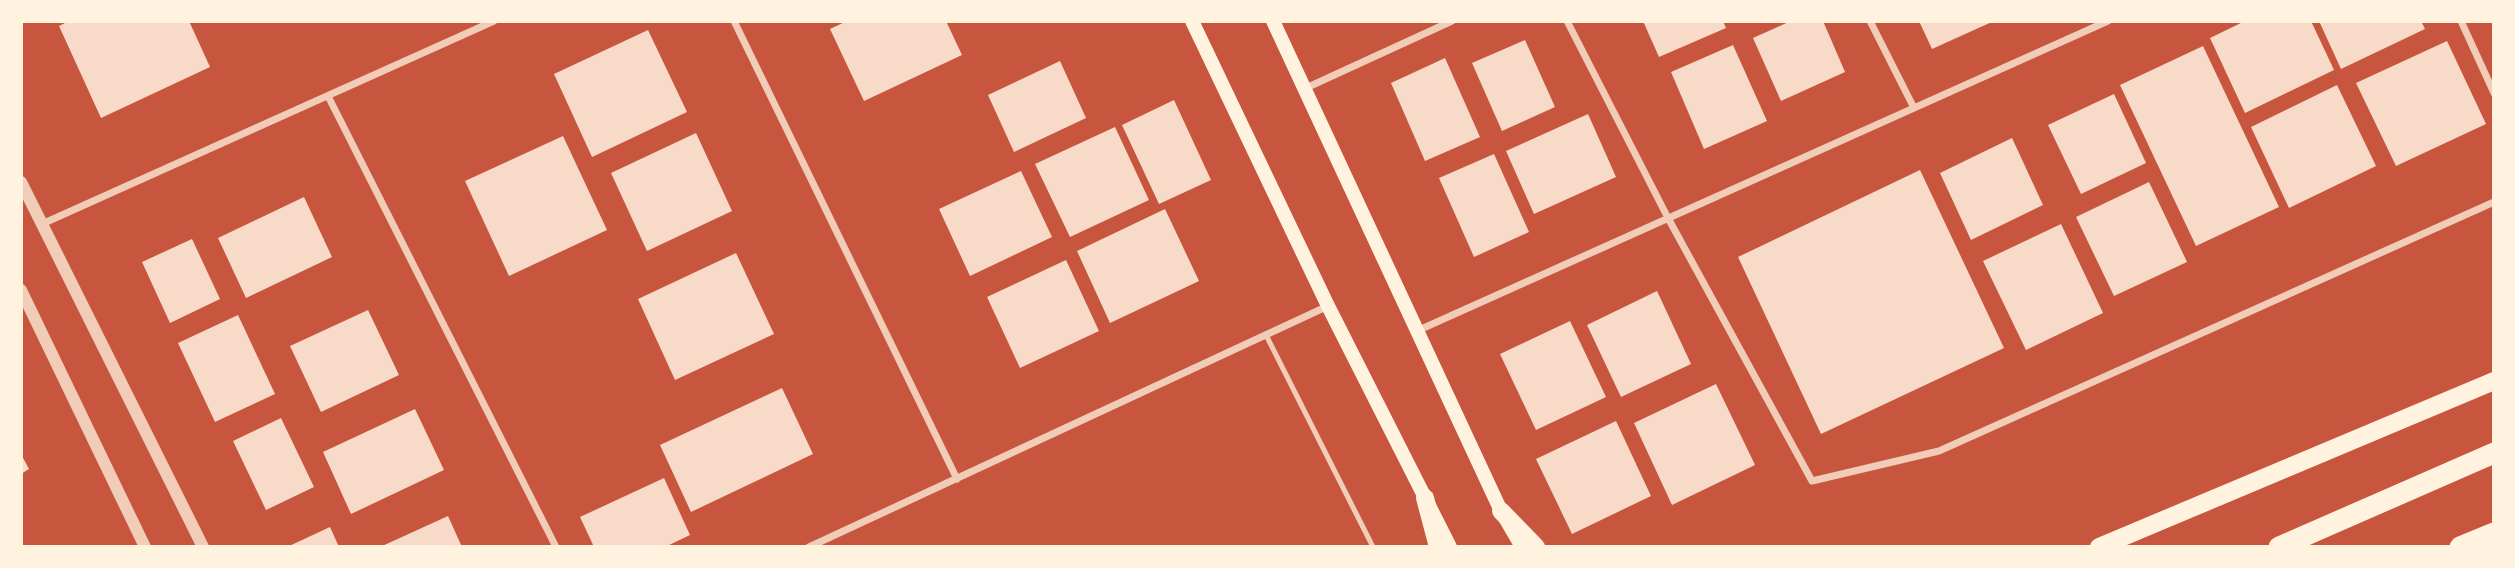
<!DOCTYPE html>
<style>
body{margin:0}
#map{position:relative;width:2515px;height:568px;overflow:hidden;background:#c8553d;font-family:"Archivo Narrow",sans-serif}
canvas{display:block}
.frame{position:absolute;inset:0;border:23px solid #fff3e0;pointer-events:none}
</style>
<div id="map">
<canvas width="2515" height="568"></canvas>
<div class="frame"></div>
</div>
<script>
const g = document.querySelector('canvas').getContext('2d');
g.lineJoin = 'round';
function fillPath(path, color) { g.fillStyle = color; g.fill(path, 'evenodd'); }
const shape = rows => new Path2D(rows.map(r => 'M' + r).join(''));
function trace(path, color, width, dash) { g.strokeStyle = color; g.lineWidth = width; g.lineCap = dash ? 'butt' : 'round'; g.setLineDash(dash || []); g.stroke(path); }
const building = shape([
 [69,21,189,21,210,67,101,118,59,26],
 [847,21,946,21,962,55,864,101,830,29],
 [1643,21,1723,21,1726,28,1659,57],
 [1791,21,1823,21,1845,72,1781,101,1753,38],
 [1919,21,1994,21,1932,49],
 [2245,21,2311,21,2334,70,2245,113,2210,38],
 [2319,21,2421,21,2425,29,2341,69],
 [648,30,687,112,592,157,554,74],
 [1525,40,1555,107,1502,131,1472,63],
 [2447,41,2486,124,2396,166,2356,83],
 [1733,45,1767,121,1704,149,1671,72],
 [2203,46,2279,207,2196,246,2120,85],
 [1445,58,1480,137,1425,161,1391,83],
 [1060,61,1086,118,1014,152,988,95],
 [2337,85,2376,166,2289,208,2251,127],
 [2114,94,2146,163,2081,194,2048,125],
 [1174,100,1211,180,1159,204,1122,125],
 [1588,114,1616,177,1534,214,1506,151],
 [1115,127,1149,200,1070,237,1035,164],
 [696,133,732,211,647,251,611,173],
 [563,136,607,230,509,276,465,181],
 [2012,138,2043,205,1971,240,1940,173],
 [1494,154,1529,232,1474,257,1439,178],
 [1920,170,2004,348,1821,434,1738,257],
 [1021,171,1052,237,970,276,939,209],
 [2149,182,2187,262,2114,296,2076,217],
 [304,197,332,257,246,298,218,238],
 [1165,209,1199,281,1110,323,1077,251],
 [2061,224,2103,313,2026,350,1983,261],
 [192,239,220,299,170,323,142,262],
 [736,253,774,334,675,380,638,299],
 [1066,260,1099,331,1020,368,987,297],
 [1657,291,1691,364,1621,397,1587,325],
 [368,310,399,375,321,412,290,346],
 [238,315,275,394,215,422,178,343],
 [1570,321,1606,397,1536,430,1500,354],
 [1716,384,1755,465,1672,505,1634,423],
 [782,388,813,454,691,512,660,445],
 [415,409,444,470,351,514,323,452],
 [281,418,314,487,266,510,233,441],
 [1616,421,1651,496,1572,534,1536,459],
 [21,454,29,469,21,474],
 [664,478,690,535,665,547,594,547,580,517],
 [448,516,462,547,380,547],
 [330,527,339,547,287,547]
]);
const service = shape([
 [1266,335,1373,547]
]);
const minor = shape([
 [734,21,957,479],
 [1567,21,1668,218,1812,481,1939,451,2494,202],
 [1870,21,1914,108],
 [2461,21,2494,93],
 [1306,88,1452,21],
 [328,96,556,547],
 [42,224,494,21],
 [1419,330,2108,21],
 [809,547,1328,306]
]);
const tertiary = shape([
 [21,182,203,547],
 [21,290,145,547]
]);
const secondary = shape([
 [1192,21,1328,306,1450,547],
 [1273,21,1501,511,1522,547]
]);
const primary = shape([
 [1425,498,1438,547],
 [1501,511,1536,547],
 [2099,547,2494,381]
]);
const motorway = shape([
 [2279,547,2494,453],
 [2460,547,2494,533]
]);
fillPath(building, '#f7dbc8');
trace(service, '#f1ccb7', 5);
trace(minor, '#f1ccb7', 7);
trace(tertiary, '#f1ccb7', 12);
trace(secondary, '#fff3e0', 14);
trace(primary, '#fff3e0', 18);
trace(motorway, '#fff3e0', 21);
</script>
